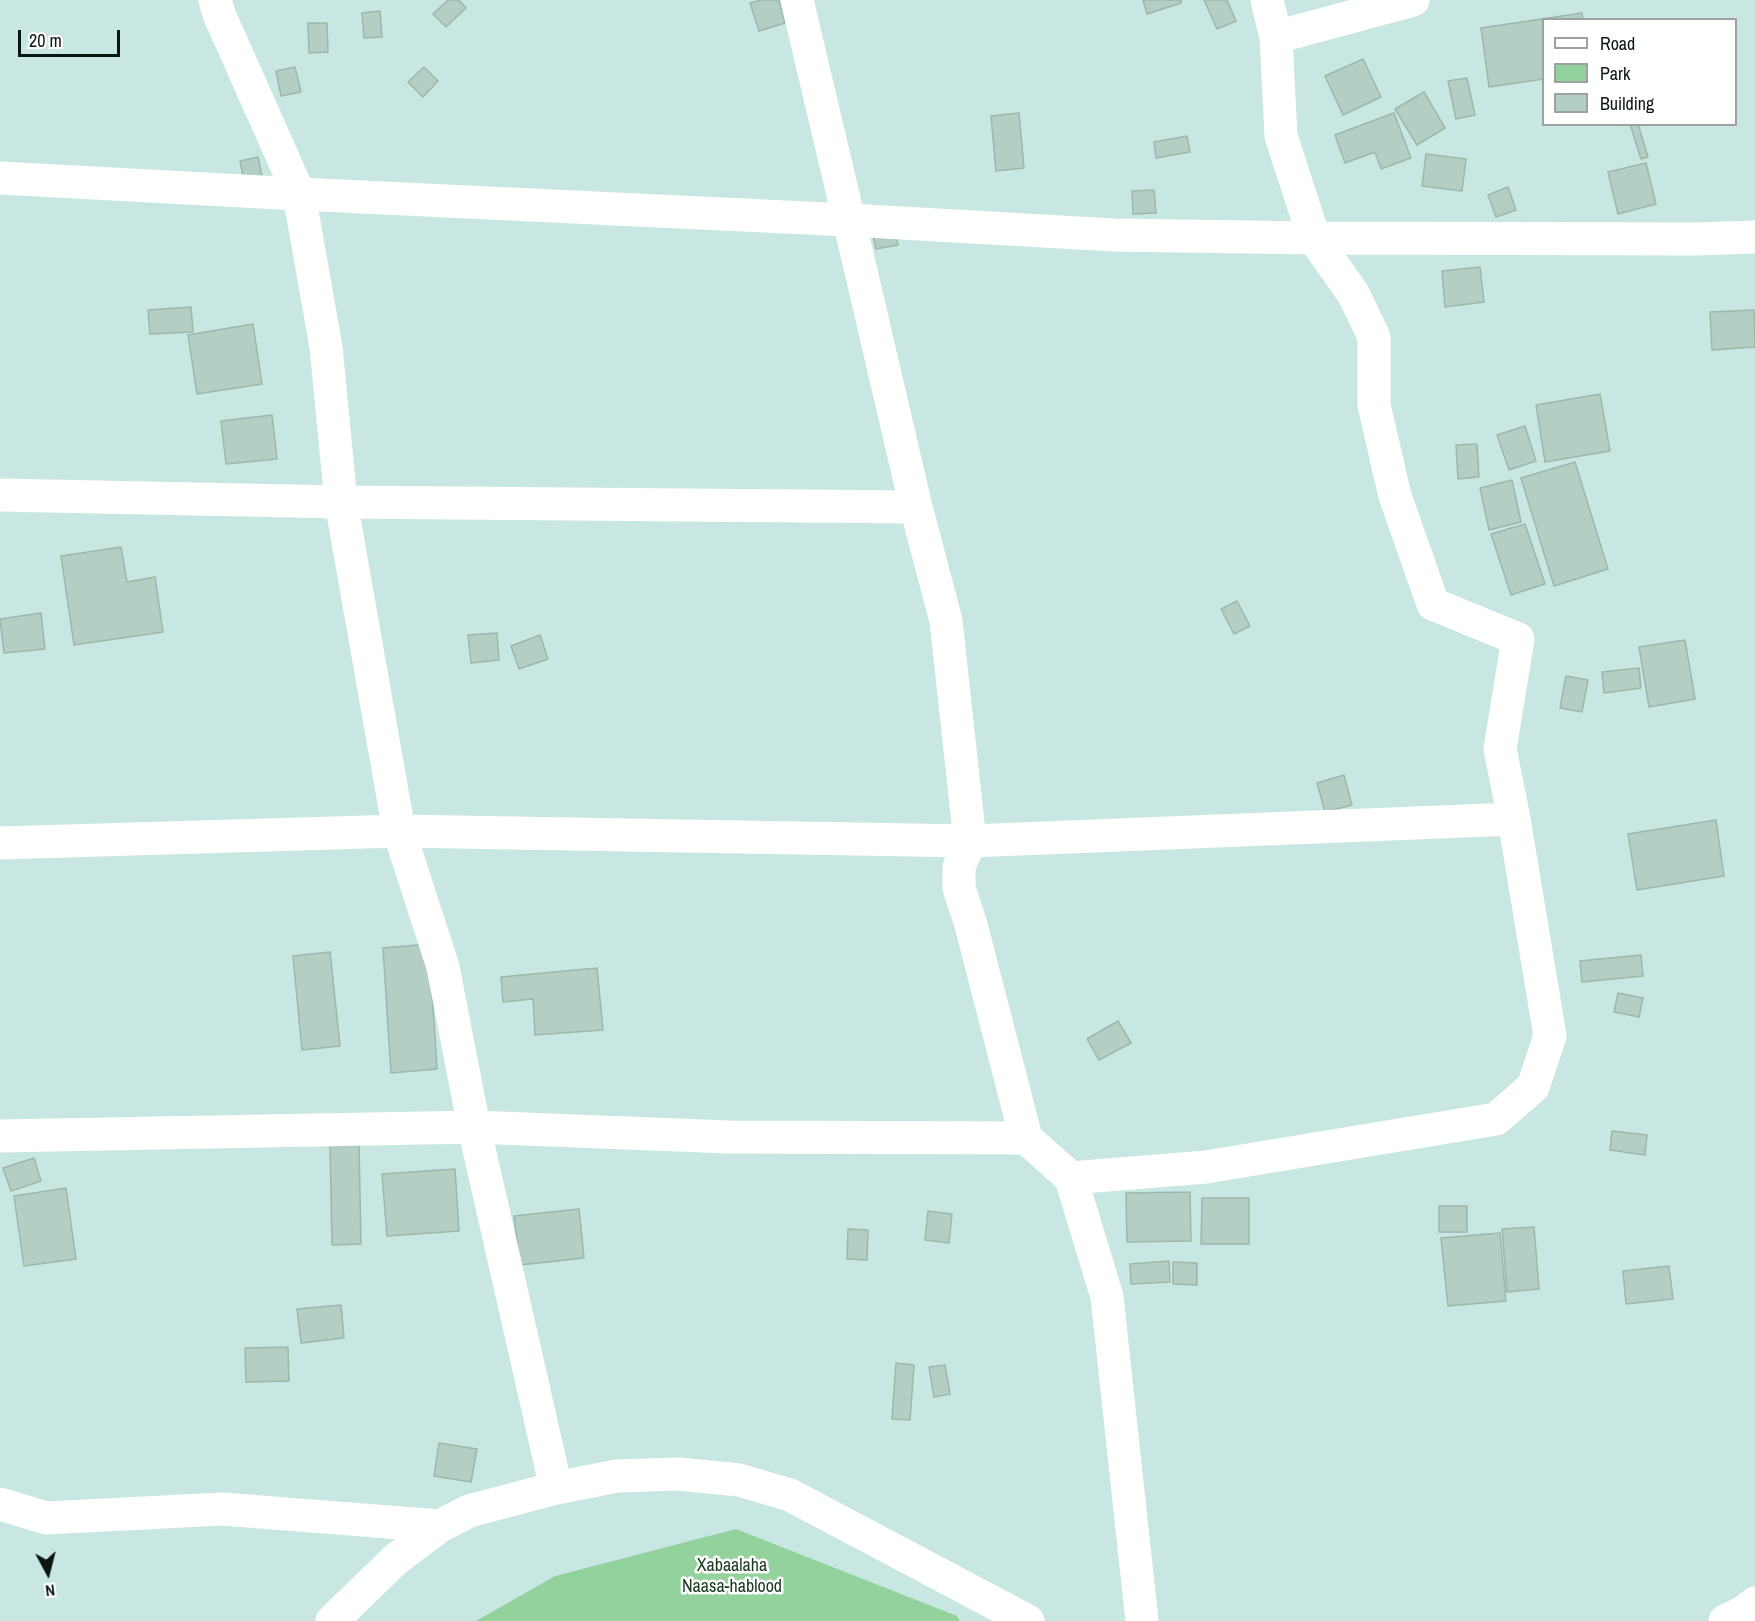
<!DOCTYPE html>
<style>
body{margin:0}
#map{position:relative;width:1755px;height:1621px;overflow:hidden;background:#c8e7e3;font-family:"Archivo Narrow",sans-serif}
canvas{display:block}
.legend{position:absolute;left:1542px;top:18px;width:195px;height:108px;box-sizing:border-box;background:#fff;border:2px solid #9da1a1;margin:0;padding:8px 10px;list-style:none;font-size:18px;color:#0a1514}
.legend li{display:flex;align-items:center;gap:12px;height:30px}
.legend b{width:30px;border:2px solid #9da1a1}
.north{position:absolute;left:18px;top:1543px;width:60px;height:60px;-webkit-text-stroke:4px #fff;paint-order:stroke;rotate:173deg;font-size:16px;font-weight:700;line-height:24px;text-align:center;color:#0a1514}
.north::after{content:'';display:block;margin:auto;width:21px;height:27px;background:#0a1514;clip-path:polygon(50% 0,100% 100%,50% 72%,0 100%)}
.scale{position:absolute;left:18px;top:30px;width:102px;height:27px;box-sizing:border-box;border:3px solid #0a1514;border-top:0;padding-left:8px;font-size:18px;line-height:21px;white-space:nowrap;color:#0a1514;-webkit-text-stroke:4px #fff;paint-order:stroke}
</style>
<div id="map">
<canvas width="1755" height="1621"></canvas>
<ul class="legend">
<li><b style="height:8px;background:#fff"></b>Road</li>
<li><b style="height:16px;background:#94d29d"></b>Park</li>
<li><b style="height:16px;background:#b3cec2"></b>Building</li>
</ul>
<div class="north">N</div>
<div class="scale">20 m</div>
</div>
<script>
const g = document.querySelector('canvas').getContext('2d');
g.lineJoin = 'round';
function fillPath(path, color) { g.fillStyle = color; g.fill(path, 'evenodd'); }
const shape = rows => new Path2D(rows.map(r => 'M' + r).join(''));
function trace(path, color, width, dash) { g.strokeStyle = color; g.lineWidth = width; g.lineCap = dash ? 'butt' : 'round'; g.setLineDash(dash || []); g.stroke(path); }
function drawText(font, color, halo, rows, align = 'center') {
  g.font = font + ' "Archivo Narrow",sans-serif'; g.lineWidth = 5; g.setLineDash([]); g.textBaseline = 'middle'; g.strokeStyle = halo; g.fillStyle = color; for (const [text, x, y, turn = 0] of rows) {
    g.save(); g.translate(x, y); g.rotate((+turn || 0) * Math.PI / 180); g.textAlign = isNaN(turn) ? turn : align; if (halo) g.strokeText(text, 0, 0); g.fillText(text, 0, 0); g.restore();
  }
}
const green = shape([
 [736,1529,957,1616,960,1621,476,1621,555,1576]
]);
const building = shape([
 [448,0,459,0,466,8,446,27,433,14,448,0],
 [761,0,779,0,785,23,759,31,750,3,761,0],
 [1143,0,1181,0,1181,3,1147,14,1143,0],
 [1204,0,1227,0,1236,21,1217,29,1204,0],
 [380,11,382,37,364,38,362,13,380,11],
 [1582,13,1583,20,1544,20,1544,79,1489,87,1481,28,1582,13],
 [308,23,327,23,328,52,309,53,308,23],
 [1363,59,1381,97,1343,115,1325,76,1363,59],
 [295,67,301,92,281,96,276,71,295,67],
 [424,67,438,81,423,97,408,82,424,67],
 [1467,78,1475,115,1456,119,1448,81,1467,78],
 [1424,92,1445,128,1417,145,1395,109,1424,92],
 [1019,113,1024,168,996,171,991,116,1019,113],
 [1394,113,1411,158,1381,169,1375,152,1345,163,1335,135,1394,113],
 [1630,124,1638,124,1648,157,1641,159,1630,124],
 [1187,136,1190,152,1156,158,1154,142,1187,136],
 [1426,154,1466,159,1462,191,1422,186,1426,154],
 [258,157,264,186,246,190,240,161,258,157],
 [1646,163,1656,204,1618,214,1608,172,1646,163],
 [1508,187,1516,210,1496,217,1488,195,1508,187],
 [1154,190,1156,213,1133,214,1132,191,1154,190],
 [892,218,898,245,876,249,870,222,892,218],
 [1480,267,1484,302,1445,307,1442,271,1480,267],
 [191,307,193,332,150,334,148,310,191,307],
 [1754,310,1755,347,1712,350,1710,312,1754,310],
 [253,324,262,384,197,394,188,335,253,324],
 [1600,394,1610,451,1545,462,1536,405,1600,394],
 [272,415,277,459,226,464,221,421,272,415],
 [1525,426,1536,461,1509,470,1497,435,1525,426],
 [1477,444,1479,477,1458,479,1456,445,1477,444],
 [1575,462,1608,569,1554,586,1521,478,1575,462],
 [1512,480,1521,522,1489,530,1480,488,1512,480],
 [1525,524,1545,584,1511,595,1491,534,1525,524],
 [121,547,127,582,155,577,163,632,74,645,61,556,121,547],
 [1237,601,1250,626,1234,634,1221,609,1237,601],
 [41,613,45,649,4,653,0,619,41,613],
 [497,633,499,660,471,663,468,635,497,633],
 [540,635,548,659,519,669,511,646,540,635],
 [1685,640,1695,699,1649,707,1639,647,1685,640],
 [1639,668,1641,688,1604,693,1602,672,1639,668],
 [1566,676,1588,680,1582,712,1560,708,1566,676],
 [1344,775,1352,805,1325,812,1317,783,1344,775],
 [1716,820,1724,876,1637,890,1628,834,1716,820],
 [429,944,437,1069,391,1073,383,948,429,944],
 [330,952,340,1046,302,1050,293,956,330,952],
 [1641,955,1643,976,1582,982,1580,961,1641,955],
 [597,968,603,1030,535,1035,533,999,503,1002,501,977,597,968],
 [1618,993,1643,998,1639,1017,1614,1012,1618,993],
 [1118,1021,1131,1043,1099,1060,1087,1039,1118,1021],
 [1612,1131,1647,1135,1645,1155,1610,1150,1612,1131],
 [330,1145,359,1145,361,1244,332,1245,330,1145],
 [34,1158,41,1181,11,1191,3,1168,34,1158],
 [455,1169,459,1231,387,1236,382,1174,455,1169],
 [66,1188,76,1259,24,1266,14,1196,66,1188],
 [1190,1192,1191,1241,1127,1242,1126,1193,1190,1192],
 [1202,1198,1249,1198,1249,1244,1201,1244,1202,1198],
 [1439,1206,1467,1206,1467,1232,1439,1232,1439,1206],
 [579,1209,584,1258,520,1265,514,1216,579,1209],
 [928,1211,952,1214,949,1243,925,1240,928,1211],
 [1534,1227,1539,1289,1507,1292,1502,1229,1534,1227],
 [848,1229,868,1230,867,1260,847,1259,848,1229],
 [1500,1233,1506,1301,1448,1306,1441,1238,1500,1233],
 [1169,1261,1170,1282,1131,1284,1130,1264,1169,1261],
 [1173,1262,1197,1263,1197,1285,1173,1284,1173,1262],
 [1669,1266,1673,1299,1626,1304,1623,1271,1669,1266],
 [341,1305,344,1338,301,1343,297,1309,341,1305],
 [288,1347,289,1381,246,1382,245,1348,288,1347],
 [896,1363,914,1365,910,1420,892,1419,896,1363],
 [945,1365,950,1394,934,1397,929,1367,945,1365],
 [439,1443,477,1449,471,1482,434,1476,439,1443]
]);
const street = shape([
 [215,0,219,14,299,194,326,347,341,502,399,831,443,967,474,1127,556,1488,469,1511,440,1526,396,1559,332,1621],
 [797,0,849,220,916,507,946,621,970,841,959,867,959,888,971,925,1026,1138,1071,1178,1107,1297,1142,1621],
 [1276,37,1413,0],
 [0,178,299,194,849,220,1114,235,1314,238,1696,239,1755,237],
 [0,495,341,502,916,507],
 [0,843,399,831,970,841,1514,819],
 [0,1136,474,1127,729,1137,1026,1138],
 [1071,1178,1206,1167,1496,1119,1533,1087,1550,1036,1514,819,1500,749,1518,639,1433,604,1395,496,1374,405,1374,337,1354,295,1314,238,1281,136,1276,37,1267,0],
 [556,1488,617,1476,679,1474,739,1480,790,1495,1028,1621],
 [0,1504,46,1518,222,1509,440,1526],
 [1725,1621,1742,1613,1755,1603]
]);
const parkNames = [
 ["Xabaalaha",732,1566],
 ["Naasa-hablood",732,1587]
];
fillPath(green, '#94d29d');
fillPath(building, '#b3cec2');
trace(building, '#9cb7ab', 1.5);
trace(street, '#fff', 33);
drawText('18px', '#17391e', '#fff', parkNames);
</script>
